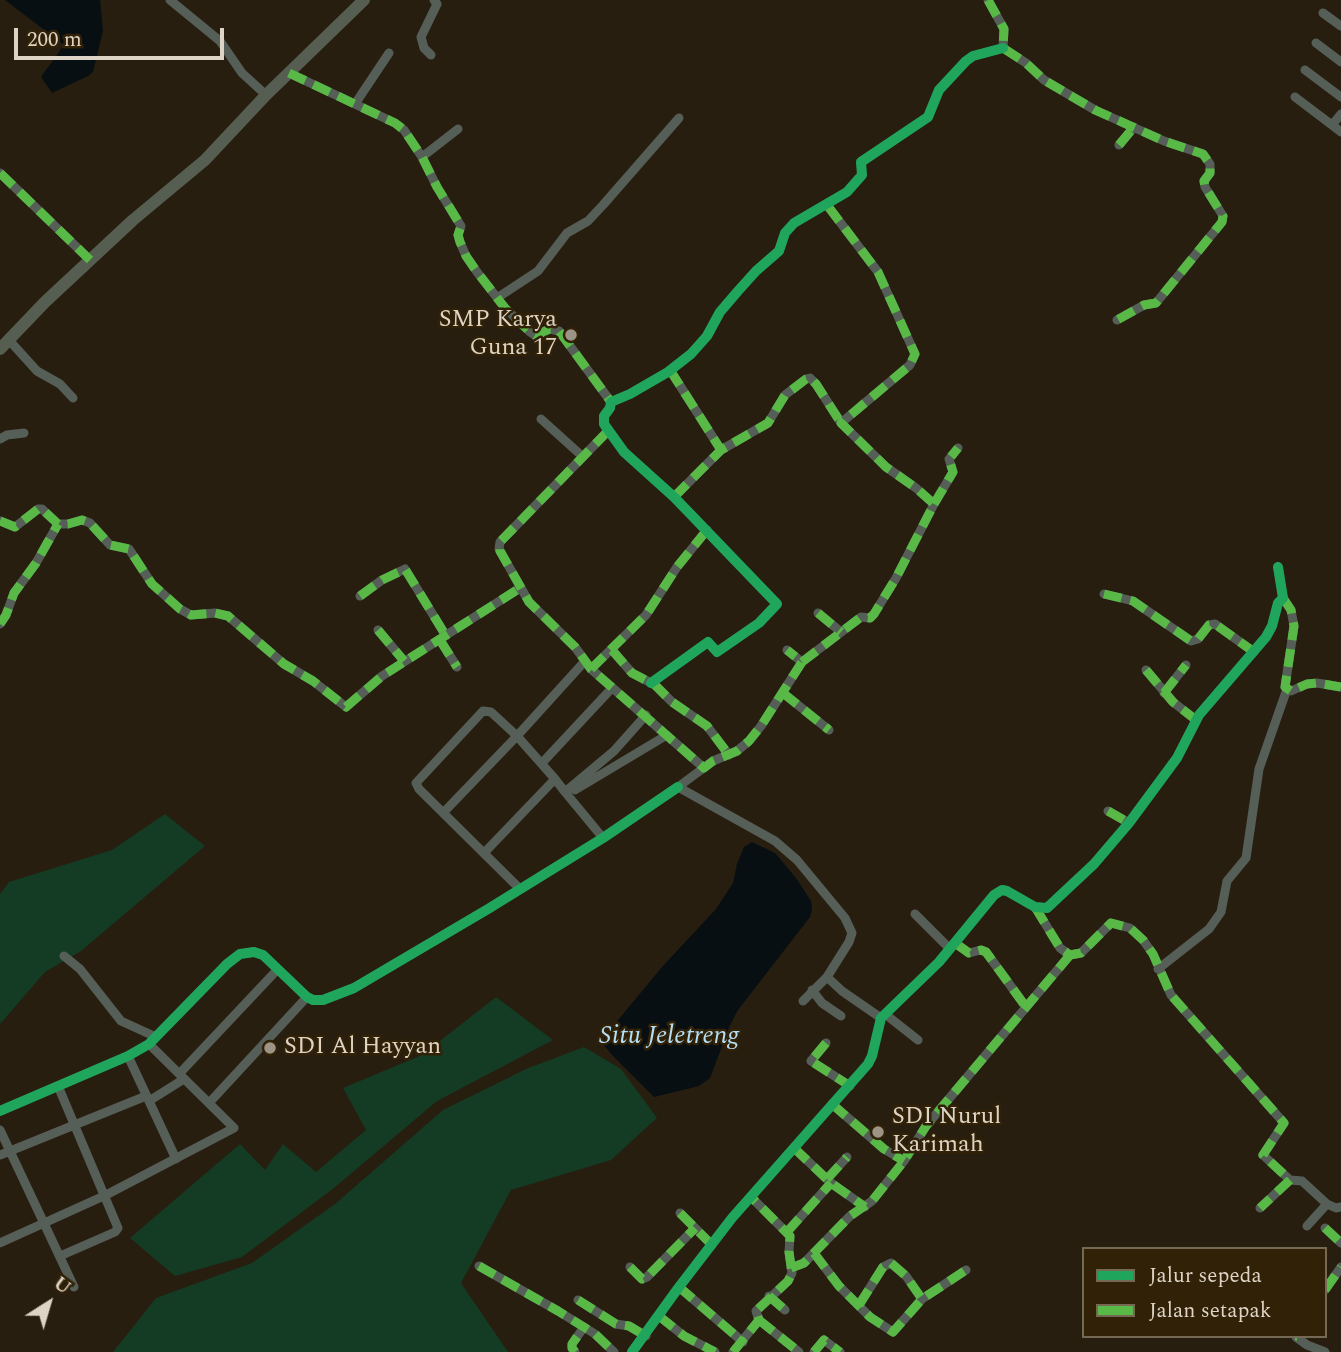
<!DOCTYPE html>
<style>
body{margin:0}
#map{position:relative;width:1341px;height:1352px;overflow:hidden;background:#271e10;font-family:Spectral,serif}
canvas{display:block}
.legend{position:absolute;left:1082px;top:1247px;width:245px;height:91px;box-sizing:border-box;background:#302107;border:2px solid #756953;margin:0;padding:9px 12px;list-style:none;font-size:21px;color:#ddd4c5}
.legend li{display:flex;align-items:center;gap:14px;height:35px}
.legend b{width:35px;border:2px solid #756953}
.north{position:absolute;left:14px;top:1268px;width:70px;height:70px;-webkit-text-stroke:5px #302107;paint-order:stroke;rotate:37deg;font-size:19px;font-weight:700;line-height:28px;text-align:center;color:#ddd4c5}
.north::after{content:'';display:block;margin:auto;width:24px;height:32px;background:#ddd4c5;clip-path:polygon(50% 0,100% 100%,50% 72%,0 100%)}
.scale{position:absolute;left:14px;top:28px;width:210px;height:32px;box-sizing:border-box;border:4px solid #ddd4c5;border-top:0;padding-left:9px;font-size:21px;line-height:24px;white-space:nowrap;color:#ddd4c5;-webkit-text-stroke:5px #302107;paint-order:stroke}
</style>
<div id="map">
<canvas width="1341" height="1352"></canvas>
<ul class="legend">
<li><b style="height:9px;background:#20a55d"></b>Jalur sepeda</li>
<li><b style="height:9px;background:#58b947"></b>Jalan setapak</li>
</ul>
<div class="north">U</div>
<div class="scale">200 m</div>
</div>
<script>
const g = document.querySelector('canvas').getContext('2d');
g.lineJoin = 'round';
function fillPath(path, color) { g.fillStyle = color; g.fill(path, 'evenodd'); }
const shape = rows => new Path2D(rows.map(r => 'M' + r).join(''));
function trace(path, color, width, dash) { g.strokeStyle = color; g.lineWidth = width; g.lineCap = dash ? 'butt' : 'round'; g.setLineDash(dash || []); g.stroke(path); }
function drawText(font, color, halo, rows, align = 'center') {
  g.font = font + ' Spectral,serif'; g.lineWidth = 5; g.setLineDash([]); g.textBaseline = 'middle'; g.strokeStyle = halo; g.fillStyle = color; for (const [text, x, y, turn = 0] of rows) {
    g.save(); g.translate(x, y); g.rotate((+turn || 0) * Math.PI / 180); g.textAlign = isNaN(turn) ? turn : align; if (halo) g.strokeText(text, 0, 0); g.fillText(text, 0, 0); g.restore();
  }
}
const green = shape([
 [165,814,205,846,81,951,45,972,0,1024,0,894,9,882,112,850],
 [496,997,553,1040,437,1101,334,1188,242,1257,175,1276,130,1238,240,1144,265,1170,283,1144,316,1172,366,1130,343,1088,422,1055],
 [584,1047,621,1069,657,1118,611,1160,511,1190,461,1283,508,1352,113,1352,156,1298,252,1263,335,1204,443,1110,526,1069]
]);
const water = shape([
 [5,0,100,0,103,31,93,72,88,76,52,93,41,77,64,45],
 [752,842,775,853,796,878,811,901,812,910,810,917,738,1010,730,1025,710,1078,699,1086,654,1097,612,1055,604,1045,604,1037,662,967,716,909,733,883,737,864,744,847]
]);
const minor = shape([
 [170,0,220,41,242,73,266,95],
 [988,0,1004,29,1003,48,1026,63,1044,80,1095,110,1164,141,1203,154,1210,164,1210,173,1204,181,1205,187,1223,216,1222,222,1156,303,1144,305,1117,320],
 [1323,13,1341,26],
 [1316,43,1341,62],
 [431,55,424,48,421,37,437,4,434,0],
 [1305,70,1341,97],
 [289,73,395,123,404,130,422,157,437,187,461,226,458,235,460,242,466,256,477,272,505,308,530,332,536,336,549,329,559,331,611,402],
 [1295,97,1341,132],
 [355,104,389,53],
 [1332,125,1341,114],
 [1119,145,1134,127],
 [422,157,458,129],
 [0,173,90,260],
 [497,298,538,271,567,233,588,221,603,205,679,118],
 [8,339,37,371,60,384,73,398],
 [670,370,721,450],
 [541,419,582,456],
 [608,431,500,542,499,549,529,602,575,647,591,669,704,768],
 [0,439,7,435,24,433],
 [674,497,721,450,768,423,785,395,806,379,810,378,816,384,841,423],
 [934,504,953,472,949,459,958,448],
 [0,521,15,527,38,509,42,509,58,524,68,524,82,520,90,523,110,545,129,549,152,584,180,609,191,615,215,613,228,616,284,664,313,681,346,707,382,676,520,588],
 [1104,594,1133,601,1191,641,1198,639,1209,625,1215,624,1254,652],
 [360,596,382,580,405,569,446,636],
 [1283,598,1291,610,1294,626,1285,687,1291,691,1307,684,1317,683,1341,687],
 [818,613,841,632],
 [0,624,6,615,14,593,36,563,58,524],
 [378,630,404,661],
 [440,640,457,667],
 [612,650,632,673,655,685,672,702,707,726,729,755],
 [787,650,802,662,761,726,749,741,737,751,713,761,678,787,775,841,797,860,845,918,852,933,849,942,827,977,803,1001],
 [802,662,861,617,870,618,874,614,896,578,934,504,916,488,886,467,841,423,910,365,915,354,878,272,827,205],
 [591,669,646,615,677,567,707,530],
 [1146,670,1173,702,1196,720],
 [651,683,708,642,717,652,759,623,777,604,674,497,624,452,604,424,604,416,610,408,611,402,630,394,668,372,691,354,707,336,720,312,738,291,756,271,779,251,785,233,794,223,847,192,862,175,861,162,928,117,939,90,966,61,973,56,1003,48],
 [783,693,829,730],
 [1164,693,1186,665],
 [542,763,612,688],
 [575,790,667,735],
 [565,792,603,838],
 [1108,811,1129,823],
 [443,813,517,736,555,779],
 [484,853,555,779,565,792,614,751,646,715],
 [520,889,419,789,416,783,483,711,491,712,517,736,585,661],
 [1035,907,1060,948,1070,955,1081,953,1111,923,1130,928,1143,940,1153,954,1171,995,1284,1123,1263,1155,1290,1180,1260,1208],
 [915,914,950,949],
 [955,943,969,953,981,950,986,952,1026,1007],
 [64,956,80,969,121,1021,156,1037],
 [1158,969,1209,929,1221,912,1227,881,1246,858,1259,769,1287,689],
 [827,977,842,991,881,1018],
 [812,990,822,1003,841,1016],
 [885,1014,918,1040],
 [826,1043,811,1061,850,1086],
 [128,1056,176,1159],
 [180,1073,277,970],
 [58,1086,118,1228,115,1232,60,1256],
 [149,1101,184,1079],
 [209,1103,307,997],
 [832,1104,884,1149,904,1161],
 [0,1111,128,1056,149,1044,227,964,240,954,254,952,263,955,307,997,313,1000,323,1000,354,988,488,909,603,838,678,787],
 [0,1130,74,1287],
 [794,1148,831,1183,865,1207],
 [0,1155,146,1096],
 [827,1179,847,1157],
 [1290,1180,1302,1181,1327,1204,1336,1208,1341,1207],
 [680,1213,712,1245],
 [1307,1226,1327,1204],
 [1325,1228,1341,1243],
 [787,1232,831,1183],
 [0,1243,106,1195,234,1128,149,1044],
 [814,1253,839,1286,870,1317,893,1332,922,1299,966,1270],
 [479,1266,558,1311,595,1334,614,1352],
 [630,1267,642,1279,647,1277,695,1228],
 [791,1268,804,1263,850,1216,872,1201,904,1161,926,1126,1070,955],
 [679,1287,743,1342],
 [1325,1290,1341,1267],
 [769,1296,785,1310],
 [578,1300,616,1324,629,1326,646,1336],
 [859,1305,883,1267,891,1263,906,1276,922,1299],
 [659,1316,684,1336,715,1352],
 [759,1320,799,1352],
 [1296,1337,1307,1345,1325,1352],
 [575,1352,572,1348,572,1344,584,1327],
 [632,1352,679,1287,732,1218,868,1064,872,1056,881,1018,939,962,994,895,1002,890,1007,891,1035,907,1047,908,1094,864,1129,823,1177,758,1199,715,1266,637,1272,626,1278,603,1283,598,1278,567],
 [733,1352,759,1320,756,1311,788,1281,792,1273,789,1252,790,1236,751,1197],
 [814,1352,824,1340,840,1352]
]);
const major = shape([
 [0,349,45,302,133,220,205,160,266,95,364,0]
]);
const quiet = shape([
 [988,0,1004,29,1003,48,1026,63,1044,80,1095,110,1164,141,1203,154,1210,164,1210,173,1204,181,1205,187,1223,216,1222,222,1156,303,1144,305,1117,320],
 [289,73,395,123,404,130,422,157,437,187,461,226,458,235,460,242,466,256,477,272,505,308,530,332,536,336,549,329,559,331,611,402],
 [1119,145,1134,127],
 [0,173,90,260],
 [670,370,721,450],
 [608,431,500,542,500,551,529,602,575,647,591,669,704,768,713,761,737,751,749,741,761,726,802,662,787,650],
 [674,497,721,450,768,423,785,395,806,379,810,378,816,384,841,423],
 [934,504,953,472,949,459,958,448],
 [0,521,15,527,38,509,42,509,58,524,68,524,82,520,90,523,110,545,129,549,152,584,180,609,191,615,215,613,228,616,284,664,313,681,346,707,382,676,520,588],
 [1104,594,1133,601,1191,641,1198,639,1209,625,1215,624,1254,652],
 [360,596,382,580,405,569,446,636],
 [1283,598,1291,610,1294,626,1285,687,1291,691,1307,684,1317,683,1341,687],
 [818,613,841,632],
 [0,624,6,615,14,593,36,563,58,524],
 [378,630,404,661],
 [440,640,457,667],
 [612,650,632,673,655,685,672,702,707,726,729,755],
 [802,662,861,617,870,618,874,614,896,578,934,504,916,488,886,467,841,423,910,365,915,354,878,272,827,205],
 [591,669,646,615,677,567,707,530],
 [1146,670,1173,702,1196,720],
 [783,693,829,730],
 [1164,693,1186,665],
 [1108,811,1129,823],
 [1035,907,1060,948,1070,955,1081,953,1111,923,1130,928,1143,940,1153,954,1171,995,1284,1123,1263,1155,1290,1180,1260,1208],
 [955,943,969,953,981,950,986,952,1026,1007],
 [826,1043,811,1061,850,1086],
 [832,1104,884,1149,904,1161],
 [794,1148,831,1183,865,1207],
 [827,1179,847,1157],
 [680,1213,712,1245],
 [1325,1228,1341,1243],
 [787,1232,831,1183],
 [814,1253,839,1286,870,1317,893,1332,922,1299,966,1270],
 [479,1266,558,1311,595,1334,614,1352],
 [630,1267,642,1279,647,1277,695,1228],
 [791,1268,804,1263,850,1216,872,1201,904,1161,926,1126,1070,955],
 [679,1287,743,1342],
 [1325,1290,1341,1267],
 [769,1296,785,1310],
 [578,1300,616,1324,629,1326,646,1336],
 [859,1305,883,1267,891,1263,906,1276,922,1299],
 [659,1316,684,1336,715,1352],
 [759,1320,799,1352],
 [1295,1336,1297,1336],
 [575,1352,572,1348,572,1344,584,1327],
 [733,1352,759,1320,756,1311,788,1281,792,1273,789,1252,790,1236,751,1197],
 [814,1352,824,1340,840,1352]
]);
const cycleway = shape([
 [651,683,708,642,717,652,759,623,777,604,674,497,624,452,604,424,604,416,610,408,611,402,630,394,668,372,691,354,707,336,720,312,738,291,756,271,779,251,785,233,794,223,847,192,862,175,861,162,928,117,939,90,966,61,973,56,1003,48],
 [0,1111,128,1056,149,1044,227,964,240,954,254,952,263,955,307,997,313,1000,323,1000,354,988,488,909,603,838,678,787],
 [632,1352,679,1287,732,1218,868,1064,872,1056,881,1018,939,962,994,895,1002,890,1007,891,1035,907,1047,908,1094,864,1129,823,1177,758,1199,715,1266,637,1272,626,1278,603,1283,598,1278,567]
]);
const markers = [
 [571,335,7,"#9d9486"],
 [270,1048,7,"#9d9486"],
 [878,1132,7,"#9d9486"]
];
const poiNames = [
 ["SMP Karya",557,321,"right"],
 ["Guna 17",557,349,"right"],
 ["SDI Al Hayyan",284,1048],
 ["SDI Nurul",892,1118],
 ["Karimah",892,1146]
];
const waterNames = [
 ["Situ Jeletreng",669,1038]
];
fillPath(green, '#143b24');
fillPath(water, '#070f13');
trace(minor, '#555e57', 9);
trace(major, '#565d51', 12);
trace(quiet, '#58b947', 9, [18, 9]);
trace(cycleway, '#20a55d', 10);
for (const [x, y, r, color] of markers) { const dot = new Path2D(); dot.arc(x, y, r, 0, 2 * Math.PI); g.fillStyle = color; g.fill(dot); trace(dot, '#302107', 2.5); }
drawText('24px', '#ddd4c5', '#302107', poiNames, 'left');
drawText('italic 26px', '#b5dff7', '#302107', waterNames);
</script>
